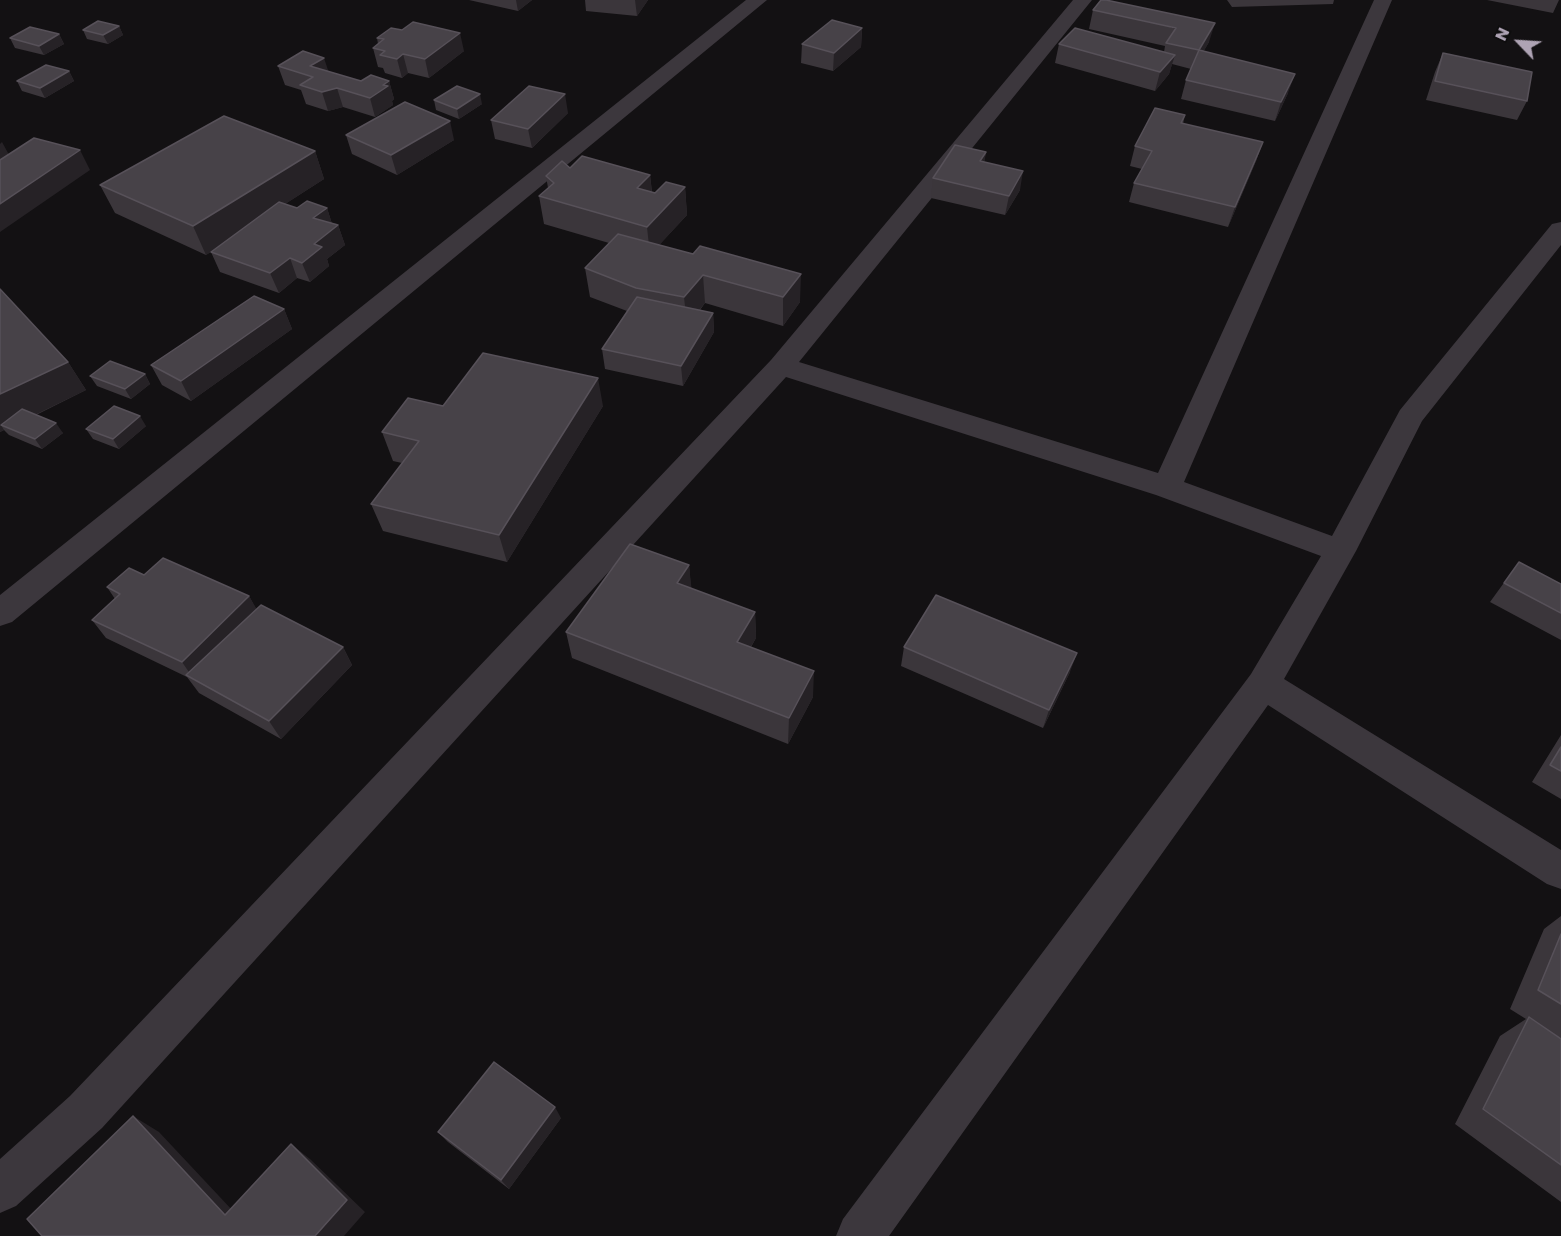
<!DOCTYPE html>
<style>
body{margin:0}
#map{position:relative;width:1561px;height:1236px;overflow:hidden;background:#131113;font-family:Poppins,sans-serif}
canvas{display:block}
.north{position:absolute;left:1489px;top:12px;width:60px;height:60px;-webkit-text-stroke:4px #0e0d0e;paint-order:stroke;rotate:295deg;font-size:16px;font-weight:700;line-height:24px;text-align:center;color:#aea3b4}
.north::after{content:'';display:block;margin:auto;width:21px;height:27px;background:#aea3b4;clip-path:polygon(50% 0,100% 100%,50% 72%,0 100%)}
</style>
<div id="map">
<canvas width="1561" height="1236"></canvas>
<div class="north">N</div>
</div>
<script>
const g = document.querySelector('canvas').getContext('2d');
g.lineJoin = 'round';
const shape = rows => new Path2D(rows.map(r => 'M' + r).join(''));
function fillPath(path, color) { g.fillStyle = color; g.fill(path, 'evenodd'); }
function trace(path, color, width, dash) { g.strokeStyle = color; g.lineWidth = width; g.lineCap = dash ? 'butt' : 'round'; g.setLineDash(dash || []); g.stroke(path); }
const minor = shape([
 [746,0,767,0,12,622,0,626,0,595,746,0],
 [1073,0,1092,0,799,362,1158,473,1374,0,1392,0,1184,482,1332,536,1400,410,1552,224,1561,222,1561,245,1422,421,1356,551,1284,679,1561,850,1561,889,1547,884,1268,705,889,1236,836,1236,843,1219,1251,674,1321,556,1156,495,786,377,102,1128,16,1206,0,1213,0,1159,70,1096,771,360,1073,0]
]);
const wall = shape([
 [469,0,532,0,518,11],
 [585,0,648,0,637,16,586,11],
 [1101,0,1209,42,1203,52,1288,93,1275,121,1181,99,1186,80,1191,69,1172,64,1169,74,1155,91,1055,63,1059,44,1164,52,1165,46,1089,29,1093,10],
 [1227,0,1334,0,1333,4,1232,7],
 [1487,0,1559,0,1553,13],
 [119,26,123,35,108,44,87,39,83,30],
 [862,28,861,47,833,71,801,63,802,44],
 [59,34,64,44,44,55,15,48,10,38],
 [377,38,464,51,429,78,408,73,402,78,385,73,383,68,378,67,373,48,378,44],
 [1443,53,1527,101,1517,120,1426,100,1435,72],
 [278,66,328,72,361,81,389,81,394,99,392,101,393,105,375,117,343,107,328,111,306,104,301,90,285,85],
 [69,71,74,81,45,98,22,91,17,81],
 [434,100,482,104,459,119,436,110],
 [568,113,532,148,495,139,491,120],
 [1185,115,1183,124,1263,142,1256,161,1228,227,1129,202,1134,183,1142,169,1130,166,1135,146],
 [346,135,454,140,397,175,352,154],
 [315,151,324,179,285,204,297,208,327,208,332,224,338,225,345,245,327,259,329,266,310,282,297,278,279,293,220,272,211,252,215,249,206,255,115,213,100,185],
 [986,152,984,162,1020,190,1005,215,931,198,933,178],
 [570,168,650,175,652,192,655,193,685,187,687,215,659,245,800,302,783,326,705,303,700,310,713,313,714,332,683,386,605,369,602,349,627,311,590,297,585,268,609,243,544,224,539,196,548,188,546,176],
 [0,289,68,362,86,390,36,415,63,433,42,449,9,435,4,430,0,432],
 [284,309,292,329,191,401,162,385,151,365],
 [145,374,150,384,131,399,97,386,90,376],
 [443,406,603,406,507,562,383,531,371,504,402,463,393,461,382,432],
 [146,426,119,449,93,439,86,429],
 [1519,562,1561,584,1561,640,1490,602],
 [689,565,691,589,755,612,756,638,751,647,813,697,788,744,572,658,566,632],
 [144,575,249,596,256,609,343,647,352,665,281,739,199,693,187,677,106,638,92,620,115,599,107,587],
 [904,647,1070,672,1043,728,901,666],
 [1561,735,1561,799,1532,782],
 [1561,916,1561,1202,1455,1124,1500,1036,1526,1019,1510,1009,1544,929],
 [561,1118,509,1189,448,1142,438,1132]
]);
const shadedWall = shape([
 [516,0,532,0,518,11],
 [635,0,648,0,637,16],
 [1215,23,1209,42,1193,69,1199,50],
 [119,26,123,35,108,44,103,35],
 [862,28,861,47,833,71,834,53],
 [460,33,464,51,429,78,425,59],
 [59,34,64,44,44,55,39,46],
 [403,54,408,73,402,78,397,59],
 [1175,55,1169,74,1155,91,1160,72],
 [324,58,330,76,310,66],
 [69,71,74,81,45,98,40,88],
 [1295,74,1288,93,1275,121,1281,102],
 [389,81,394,99,392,101,393,105,375,117,370,98,383,85],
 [337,88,343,107,328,111,322,92],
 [480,94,482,104,459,119,457,109],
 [565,94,568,113,532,148,528,129],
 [450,121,454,140,397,175,391,155],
 [2,142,13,162,0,171,0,144],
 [1263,142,1256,161,1228,227,1235,207],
 [80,150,90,170,0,232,0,204],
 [315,151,324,179,206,255,193,226],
 [986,152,983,171,980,161],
 [1023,171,1020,190,1005,215,1009,196],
 [650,175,653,203,637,188],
 [685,187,687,215,650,255,647,227],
 [327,208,333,227,313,218],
 [338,225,345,245,327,259,329,266,310,282,302,263,314,244],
 [290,258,297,278,279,293,270,273],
 [801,274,800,302,783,326,783,297],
 [703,275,705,303,687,325,684,297],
 [284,309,292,329,191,401,181,381],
 [713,313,714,332,683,386,681,366],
 [68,362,86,390,8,428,1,425,4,430,0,432,0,394],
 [145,374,150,384,131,399,125,389],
 [598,378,603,406,507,562,499,535],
 [140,416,146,426,119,449,113,439],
 [56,423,63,433,42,449,35,439],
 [689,565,692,593,677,583],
 [249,596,260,615,195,681,182,662],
 [755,612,756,638,738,668,737,642],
 [343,647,352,665,281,739,269,721],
 [1077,653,1070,672,1043,728,1049,710],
 [814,671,813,697,788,744,789,718],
 [555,1107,561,1118,509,1189,501,1180],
 [133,1116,159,1132,248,1227,225,1215],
 [291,1144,310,1159,365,1212,344,1236,315,1236]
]);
const building = shape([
 [1101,0,1106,0,1215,23,1199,50,1166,43,1176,28,1093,10,1101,0],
 [832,20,862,28,834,53,802,44,832,20],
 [98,21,119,26,103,35,83,30,98,21],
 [413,22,460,33,425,59,403,54,397,59,380,55,385,51,373,48,384,39,377,38,391,28,402,30,413,22],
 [30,27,59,34,39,46,10,38,30,27],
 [1075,28,1175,55,1160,72,1059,44,1075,28],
 [1199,50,1295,74,1281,102,1186,80,1199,50],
 [303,51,324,58,310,66,361,81,371,75,389,81,383,85,388,86,370,98,337,88,322,92,300,85,313,77,278,66,303,51],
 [1443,53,1532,72,1527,101,1435,81,1443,53],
 [46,65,69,71,40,88,17,81,46,65],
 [457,86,480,94,457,109,434,100,457,86],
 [529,86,565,94,528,129,491,120,529,86],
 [405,102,450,121,391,155,346,135,405,102],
 [1155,108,1185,115,1181,123,1263,142,1235,207,1134,183,1152,151,1135,146,1155,108],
 [224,116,315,151,193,226,100,185,224,116],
 [34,138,80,150,0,204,0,160,34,138],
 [955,145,986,152,980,161,1023,171,1009,196,933,178,955,145],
 [582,156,650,175,637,188,655,193,666,182,685,187,647,227,539,196,554,183,546,176,562,161,570,168,582,156],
 [307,201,327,208,313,218,338,225,314,244,322,247,302,263,290,258,270,273,211,252,279,202,297,208,307,201],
 [618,234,693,254,700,246,801,274,783,297,703,275,684,297,636,288,585,268,618,234],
 [0,289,68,362,0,394,0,289],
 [254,296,284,309,181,381,151,365,254,296],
 [637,297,713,313,681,366,602,349,637,297],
 [483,353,598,378,499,535,371,504,419,441,382,432,408,398,443,406,483,353],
 [110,361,145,374,125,389,90,376,110,361],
 [114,406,140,416,113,439,86,429,114,406],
 [22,409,56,423,35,439,1,425,22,409],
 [630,544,689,565,677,583,755,612,737,642,814,671,789,718,566,632,630,544],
 [163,558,249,596,182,662,92,620,120,594,107,587,129,568,144,575,163,558],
 [1519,562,1561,584,1561,613,1504,583,1519,562],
 [936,595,1077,653,1049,710,904,647,936,595],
 [261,605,343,647,269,721,186,675,261,605],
 [1561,747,1561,771,1550,765,1561,747],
 [1561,934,1561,1004,1538,990,1561,934],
 [1529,1017,1561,1039,1561,1165,1483,1109,1529,1017],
 [494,1062,555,1107,501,1180,438,1132,494,1062],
 [133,1116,225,1215,291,1144,347,1200,315,1236,42,1236,27,1219,133,1116]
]);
fillPath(minor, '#3c373d');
fillPath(wall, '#3b363b');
fillPath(shadedWall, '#262226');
fillPath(building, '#474248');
trace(building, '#575159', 1.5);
</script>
